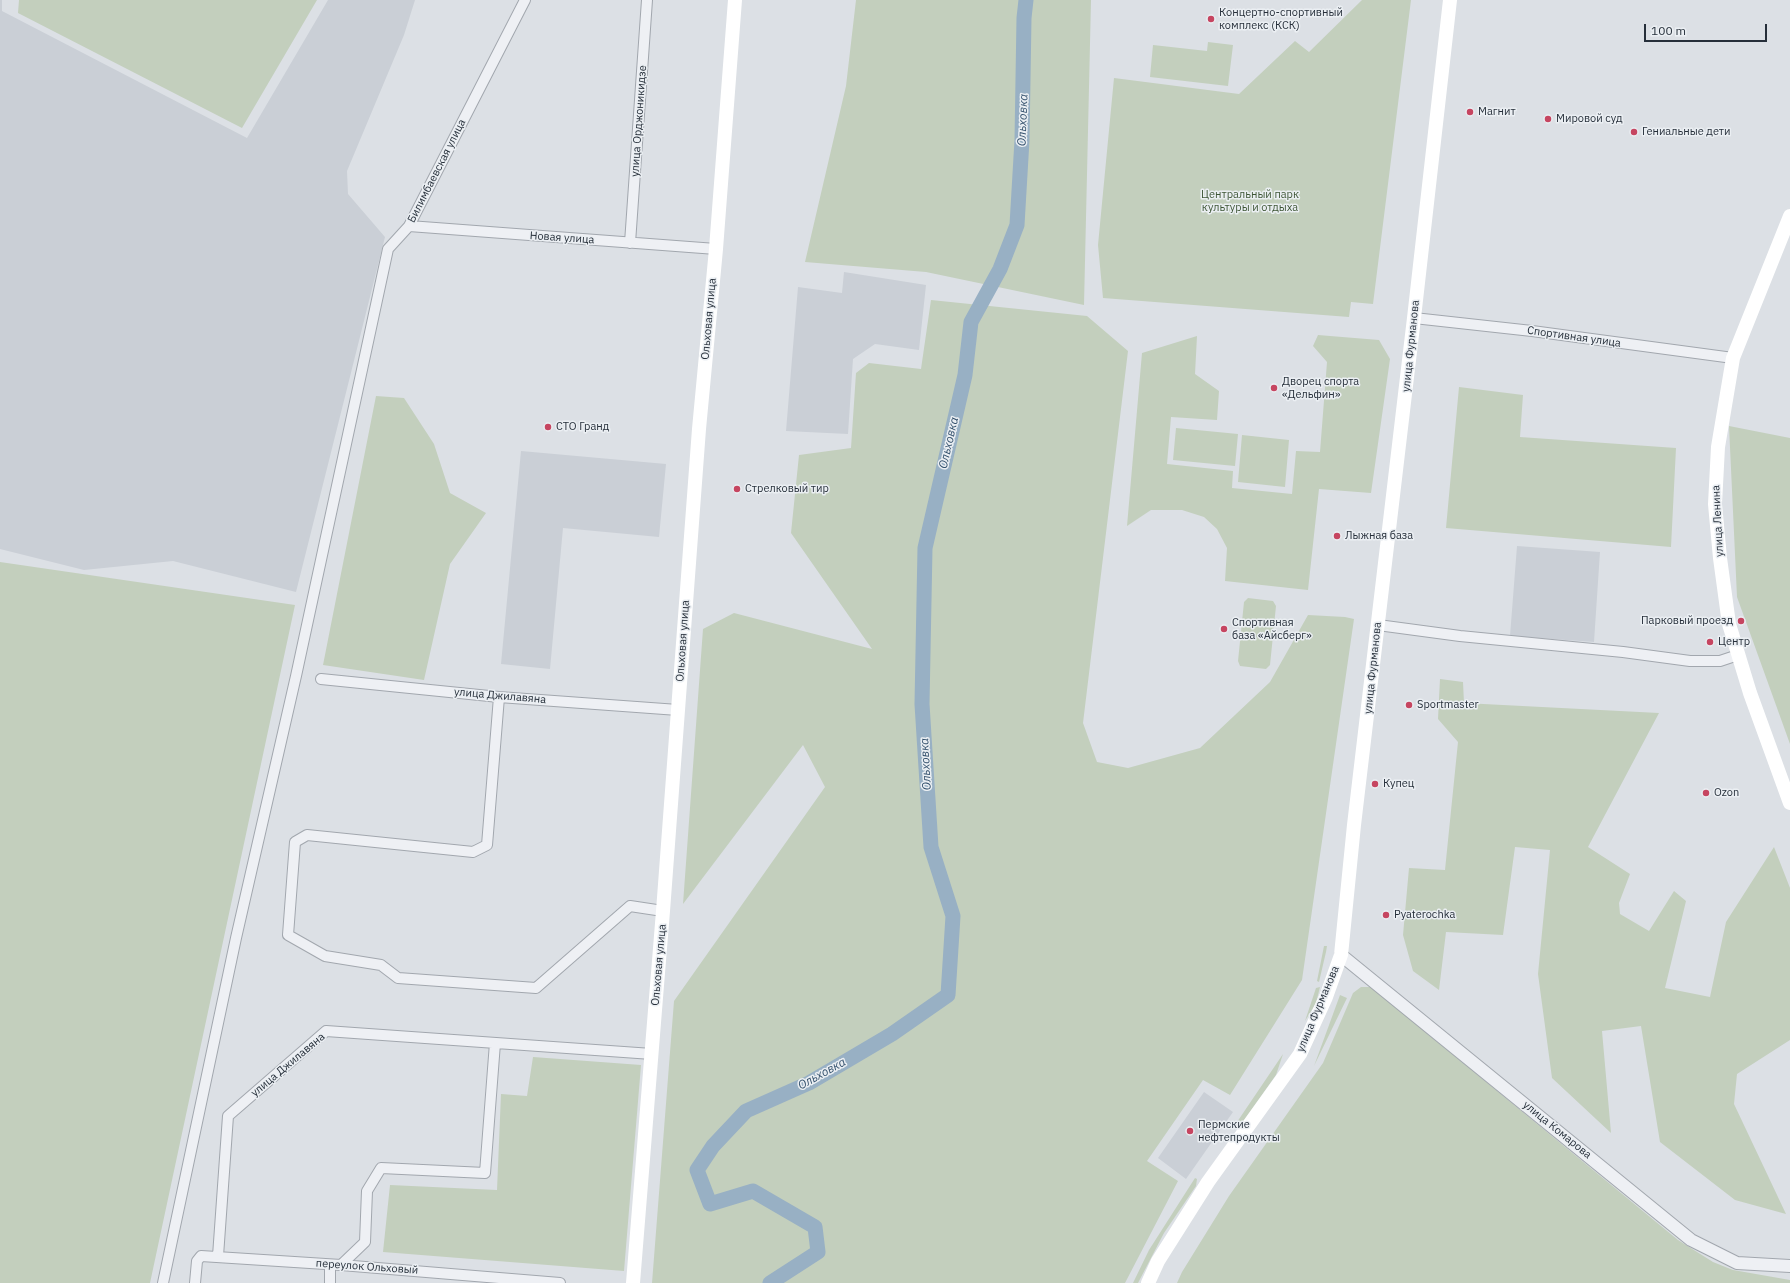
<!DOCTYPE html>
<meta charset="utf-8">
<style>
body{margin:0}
#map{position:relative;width:1790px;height:1283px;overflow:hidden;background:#dce0e5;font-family:"IBM Plex Sans",sans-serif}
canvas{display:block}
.scale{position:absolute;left:1644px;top:24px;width:123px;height:18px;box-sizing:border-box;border:2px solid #262f3a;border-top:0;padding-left:5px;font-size:12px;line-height:14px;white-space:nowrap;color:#262f3a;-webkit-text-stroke:3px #ebeff3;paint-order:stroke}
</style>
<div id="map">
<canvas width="1790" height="1283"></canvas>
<div class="scale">100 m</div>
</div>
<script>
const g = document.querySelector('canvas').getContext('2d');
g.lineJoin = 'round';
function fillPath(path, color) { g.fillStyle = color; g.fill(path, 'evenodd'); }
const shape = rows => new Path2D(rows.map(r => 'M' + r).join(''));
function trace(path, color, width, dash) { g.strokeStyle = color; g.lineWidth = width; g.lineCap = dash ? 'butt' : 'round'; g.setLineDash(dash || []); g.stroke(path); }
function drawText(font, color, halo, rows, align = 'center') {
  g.font = font + ' "IBM Plex Sans",sans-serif'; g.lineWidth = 3; g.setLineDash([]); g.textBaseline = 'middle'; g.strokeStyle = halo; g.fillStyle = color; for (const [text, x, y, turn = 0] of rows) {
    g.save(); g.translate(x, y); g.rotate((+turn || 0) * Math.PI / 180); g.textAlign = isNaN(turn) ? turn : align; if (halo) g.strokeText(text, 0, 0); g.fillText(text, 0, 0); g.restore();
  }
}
const built = shape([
 [0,0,2,0,2,11,247,138,328,0,415,0,404,35,347,171,348,194,385,237,296,592,173,561,84,570,0,549],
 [844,272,926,285,919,350,875,344,853,359,848,434,786,431,798,287,842,293],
 [521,451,666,464,659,537,563,528,550,669,501,664],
 [1517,546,1600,552,1594,642,1510,636],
 [1204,1092,1233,1112,1186,1179,1158,1158]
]);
const green = shape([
 [19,0,317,0,242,128,18,13],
 [856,0,1091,0,1084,305,926,272,805,262,846,86],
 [1362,0,1411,0,1373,304,1351,302,1349,317,1103,298,1098,245,1114,78,1239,94,1295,41,1309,52],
 [1208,42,1233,45,1228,86,1150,77,1153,45,1207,51],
 [931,300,1087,316,1128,351,1083,723,1097,762,1128,768,1200,748,1270,682,1308,615,1345,617,1354,619,1302,980,1230,1095,1203,1080,1147,1161,1178,1181,1125,1283,652,1283,674,1001,825,787,803,745,683,904,703,629,734,613,872,649,791,533,799,455,851,448,856,373,869,363,921,369],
 [1318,335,1379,340,1390,359,1371,493,1319,489,1308,590,1225,581,1227,548,1217,529,1204,517,1182,510,1151,510,1127,526,1142,353,1197,336,1195,374,1219,391,1217,420,1171,417,1167,464,1233,471,1232,488,1292,494,1296,451,1320,452,1327,362,1313,346],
 [1459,387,1523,395,1520,437,1676,448,1671,547,1446,528],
 [376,396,404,398,434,444,450,493,486,513,450,564,424,680,323,665],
 [1729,426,1790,438,1790,744,1737,597],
 [1176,428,1238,434,1235,466,1173,460],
 [1242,435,1289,440,1285,487,1238,482],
 [0,562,295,605,150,1283,0,1283],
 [1248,598,1273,601,1276,606,1270,665,1266,669,1240,666,1238,661,1244,602],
 [1440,679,1463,682,1464,703,1659,713,1588,847,1630,874,1619,903,1620,914,1649,931,1674,891,1686,901,1665,988,1710,997,1726,922,1774,847,1790,888,1790,1040,1737,1074,1734,1104,1786,1214,1735,1200,1660,1142,1641,1026,1602,1031,1611,1133,1552,1078,1538,974,1550,850,1515,847,1503,935,1446,932,1439,990,1413,971,1403,935,1409,868,1445,870,1458,742,1438,719],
 [1324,946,1327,946,1326,952,1319,982,1317,981],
 [1320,987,1316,1003,1305,1021,1316,988],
 [1361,987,1371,987,1678,1240,1713,1262,1733,1270,1790,1280,1790,1283,1177,1283,1182,1272,1229,1196,1323,1063,1353,993],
 [1340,995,1347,998,1314,1066],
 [1283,1054,1276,1075,1242,1123,1235,1125],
 [533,1057,641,1065,624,1271,383,1252,390,1185,497,1190,501,1094,527,1096],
 [1195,1178,1197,1179,1196,1186,1164,1233,1138,1283,1133,1283,1149,1250]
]);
const river = shape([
 [770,1283,818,1252,815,1227,753,1191,710,1204,697,1170,713,1146,746,1111,809,1083,892,1034,948,995,953,916,931,847,922,704,925,548,965,375,971,322,1000,269,1017,225,1022,140,1024,18,1026,0]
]);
const minor = shape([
 [409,226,716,249],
 [630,243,647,0],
 [1414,318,1532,331,1733,358],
 [1378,625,1460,636,1623,652,1690,661,1720,661,1738,655],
 [321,679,499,697,678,710],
 [499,697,487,845,473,852,307,835,295,842,288,935,325,956,381,965,398,978,536,988,630,906,663,911],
 [218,1256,228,1116,326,1031,652,1054],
 [341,1265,365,1242,367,1191,381,1168,485,1173,495,1043],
 [163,1283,236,938,296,676,388,249,409,226,525,0],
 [195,1283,197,1261,201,1256,341,1265,560,1283],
 [330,1283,330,1265]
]);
const tertiary = shape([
 [1341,955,1691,1240,1737,1263,1790,1266]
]);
const secondary = shape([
 [1790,216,1733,358,1718,447,1715,504,1720,558,1729,624,1750,693,1790,803],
 [633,1283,663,911,699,429,716,249,735,0],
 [1148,1283,1158,1261,1208,1182,1300,1054,1326,997,1341,955,1354,825,1414,318,1450,0]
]);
const markers = [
 [1211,19,4,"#c64560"],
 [1470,112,4,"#c64560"],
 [1548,119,4,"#c64560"],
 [1634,132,4,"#c64560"],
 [1274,388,4,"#c64560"],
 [548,427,4,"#c64560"],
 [737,489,4,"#c64560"],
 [1337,536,4,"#c64560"],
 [1741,621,4,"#c64560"],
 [1224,629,4,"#c64560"],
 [1710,642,4,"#c64560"],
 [1409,705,4,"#c64560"],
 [1375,784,4,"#c64560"],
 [1706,793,4,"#c64560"],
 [1386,915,4,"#c64560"],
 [1190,1131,4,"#c64560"]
];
const poiNames = [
 ["Концертно-спортивный",1219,13],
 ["комплекс (КСК)",1219,26],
 ["Магнит",1478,112],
 ["Мировой суд",1556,119],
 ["Гениальные дети",1642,132],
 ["Дворец спорта",1282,382],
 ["«Дельфин»",1282,395],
 ["СТО Гранд",556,427],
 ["Стрелковый тир",745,489],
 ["Лыжная база",1345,536],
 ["Парковый проезд",1733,621,"right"],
 ["Спортивная",1232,623],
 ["база «Айсберг»",1232,636],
 ["Центр",1718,642],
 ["Sportmaster",1417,705],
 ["Купец",1383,784],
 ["Ozon",1714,793],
 ["Pyaterochka",1394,915],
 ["Пермские",1198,1125],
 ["нефтепродукты",1198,1138]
];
const streetNames = [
 ["улица Орджоникидзе",639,121,-86],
 ["Билимбаевская улица",437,171,-63],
 ["Новая улица",562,238,4],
 ["Ольховая улица",709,319,-85],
 ["Спортивная улица",1574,337,8],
 ["улица Фурманова",1411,346,-84],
 ["улица Ленина",1718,521,-93],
 ["Ольховая улица",683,641,-86],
 ["улица Фурманова",1373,668,-84],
 ["улица Джилавяна",500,696,5],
 ["Ольховая улица",659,965,-85],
 ["улица Фурманова",1318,1009,-67],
 ["улица Джилавяна",288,1065,-40],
 ["улица Комарова",1557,1130,39],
 ["переулок Ольховый",367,1267,4]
];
const parkNames = [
 ["Центральный парк",1250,195],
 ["культуры и отдыха",1250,208]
];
const waterNames = [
 ["Ольховка",1023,120,-88],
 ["Ольховка",949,443,-77],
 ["Ольховка",926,764,-93],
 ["Ольховка",822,1074,-29]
];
fillPath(built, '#cacfd6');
fillPath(green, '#c3cfbd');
trace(river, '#98b0c4', 15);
trace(minor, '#a2a7ae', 12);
trace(tertiary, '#a2a7ae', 14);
trace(minor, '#eef0f4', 10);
trace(tertiary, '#eef0f4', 12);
trace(secondary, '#fff', 14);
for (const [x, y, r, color] of markers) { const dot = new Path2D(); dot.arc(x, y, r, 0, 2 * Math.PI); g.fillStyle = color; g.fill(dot); trace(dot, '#ebeff3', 1.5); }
drawText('11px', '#262f3a', '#ebeff3', poiNames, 'left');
drawText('11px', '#262f3a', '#ebeff3', streetNames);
drawText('11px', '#3d5535', '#ebeff3', parkNames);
drawText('italic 12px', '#33506c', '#ebeff3', waterNames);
</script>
